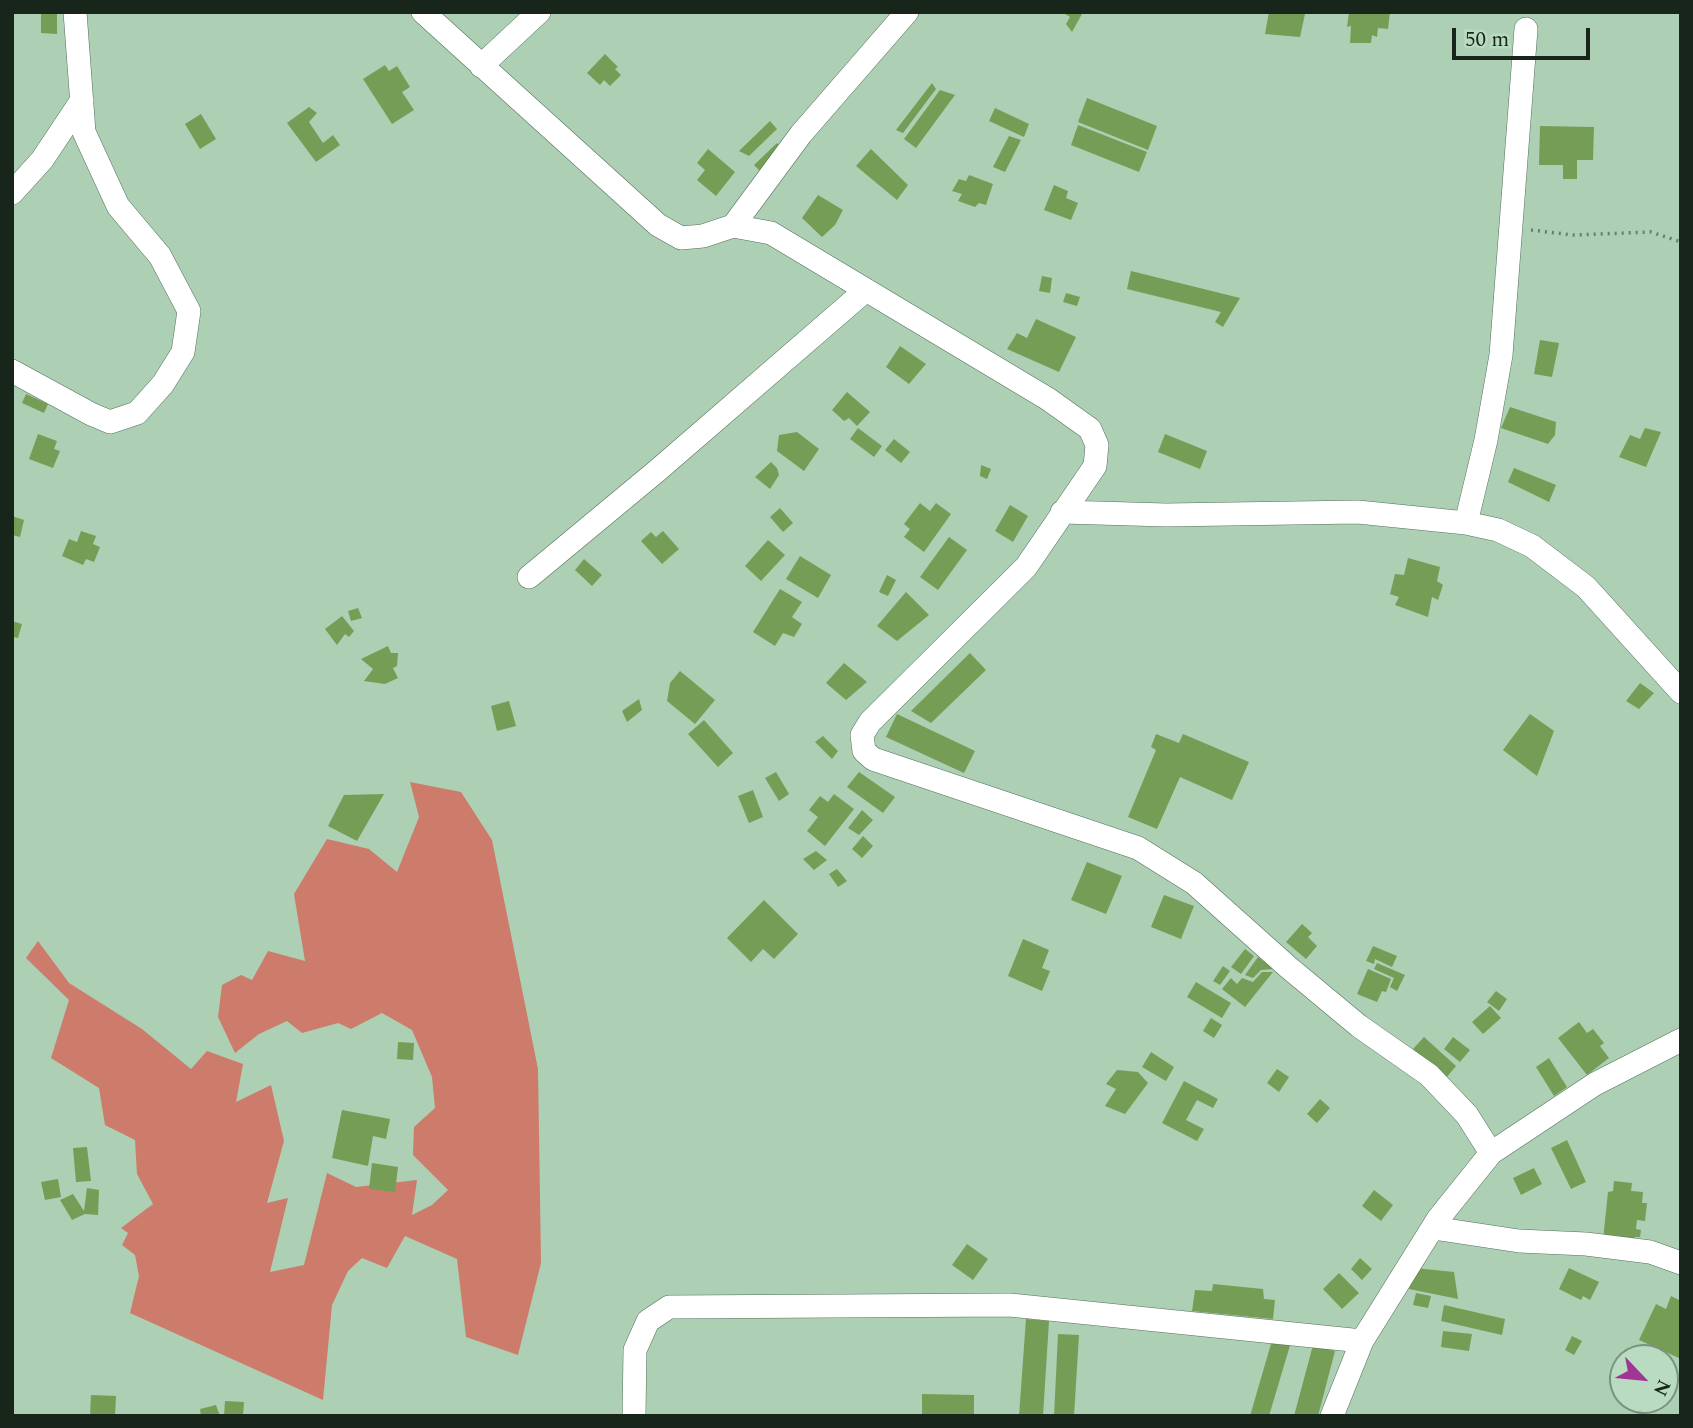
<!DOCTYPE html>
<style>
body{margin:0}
#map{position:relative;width:1693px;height:1428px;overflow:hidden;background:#adcfb4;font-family:Spectral,serif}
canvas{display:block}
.frame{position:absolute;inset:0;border:14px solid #18251b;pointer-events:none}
.north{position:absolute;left:1609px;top:1344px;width:70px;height:70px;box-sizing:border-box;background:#b9dcc1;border:2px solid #79937f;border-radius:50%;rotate:116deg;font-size:19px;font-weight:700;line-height:28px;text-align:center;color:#18251b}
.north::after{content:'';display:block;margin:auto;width:24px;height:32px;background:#a03595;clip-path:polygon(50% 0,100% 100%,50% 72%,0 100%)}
.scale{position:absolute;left:1452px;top:28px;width:138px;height:32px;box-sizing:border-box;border:4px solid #18251b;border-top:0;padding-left:9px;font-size:21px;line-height:24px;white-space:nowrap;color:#18251b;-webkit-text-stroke:5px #b9dcc1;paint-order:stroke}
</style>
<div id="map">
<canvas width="1693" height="1428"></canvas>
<div class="frame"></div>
<div class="north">N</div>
<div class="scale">50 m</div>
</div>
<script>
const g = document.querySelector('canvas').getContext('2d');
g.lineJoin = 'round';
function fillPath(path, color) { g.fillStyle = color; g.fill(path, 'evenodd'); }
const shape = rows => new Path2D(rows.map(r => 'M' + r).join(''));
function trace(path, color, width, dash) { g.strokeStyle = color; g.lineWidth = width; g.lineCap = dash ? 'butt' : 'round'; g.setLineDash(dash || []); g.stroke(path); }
const green = shape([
 [410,782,461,792,492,840,538,1069,541,1263,518,1355,466,1337,457,1259,405,1236,387,1268,362,1258,348,1271,332,1305,323,1400,130,1313,139,1276,135,1255,122,1245,128,1233,121,1228,153,1204,137,1174,135,1140,105,1125,99,1088,51,1058,69,1000,26,958,38,941,69,983,142,1029,191,1069,207,1051,243,1064,236,1102,271,1085,284,1141,267,1203,288,1198,270,1272,304,1265,327,1173,356,1187,417,1180,412,1215,432,1205,448,1190,413,1155,414,1127,435,1108,432,1077,412,1030,382,1013,351,1029,338,1023,302,1033,287,1021,259,1034,235,1053,218,1017,222,985,241,975,252,980,268,951,305,961,294,894,327,839,369,849,397,872,419,817]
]);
const building = shape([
 [1062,12,1083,12,1072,32,1066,24,1070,17],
 [1269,12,1305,14,1300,37,1265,34],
 [1349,12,1390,12,1388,29,1378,28,1377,37,1372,35,1371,43,1350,43,1351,26,1347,27],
 [41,14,57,14,57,34,41,33],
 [605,54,618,67,615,69,621,75,610,86,604,80,600,85,587,73],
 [385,65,389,71,397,66,410,87,402,92,414,110,392,124,363,79],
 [932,83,936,89,903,133,896,130],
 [940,90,955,95,916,148,904,139],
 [1087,98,1157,126,1148,150,1078,122],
 [309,107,317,113,309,122,323,143,333,135,340,145,316,162,287,123],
 [995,108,1029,124,1024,137,989,121],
 [201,114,216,139,200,149,185,124],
 [770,121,777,129,749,156,739,151],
 [1078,125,1147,152,1139,172,1071,145],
 [1540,126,1594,127,1593,160,1577,160,1577,179,1563,179,1563,165,1539,165],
 [1009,136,1021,140,1005,172,993,167],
 [777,143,786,152,763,174,754,165],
 [708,149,735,172,716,196,697,180,705,170,697,163],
 [871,149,908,185,897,200,856,166],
 [969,175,993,184,986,205,979,203,975,207,958,201,962,194,952,191,959,179,966,181],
 [1054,185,1068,191,1066,198,1078,203,1071,220,1044,210],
 [818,195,843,210,835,225,822,237,802,218],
 [1131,271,1240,298,1223,327,1215,322,1221,312,1127,289],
 [1042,276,1052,278,1050,293,1039,291],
 [1066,293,1080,297,1077,306,1063,302],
 [1036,319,1076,337,1059,372,1007,349,1017,333,1027,338],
 [1540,340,1559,343,1552,377,1534,374],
 [900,346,926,364,909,384,886,367],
 [847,392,870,412,857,426,849,418,844,421,832,410],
 [26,394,48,404,44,413,22,403],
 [1510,407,1556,422,1555,435,1548,444,1501,428],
 [858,428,882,446,874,457,850,439],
 [1645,428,1661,432,1646,467,1619,457,1630,435,1640,439],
 [797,432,819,449,804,471,777,451,779,435],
 [38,434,57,441,54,449,60,451,53,468,29,459],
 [1165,434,1207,451,1200,469,1158,452],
 [894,439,910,452,901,463,885,450],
 [771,462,777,468,779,475,770,489,755,477],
 [981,465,991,469,987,479,980,476],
 [1514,468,1556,485,1549,502,1508,482],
 [920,503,930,511,936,503,951,514,924,552,904,537,910,529,904,524],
 [1010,505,1028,516,1013,542,995,531],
 [780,508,793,523,783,532,770,517],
 [12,516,24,520,20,537,12,535],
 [81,531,96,536,93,544,100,547,94,562,86,559,83,565,62,556,69,539,77,542],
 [663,531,679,549,662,564,641,541,651,532,656,537],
 [949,537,967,550,938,590,920,577],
 [768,540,785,555,761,581,745,566],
 [800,556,831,575,818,598,786,579],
 [1408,558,1440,567,1437,581,1443,585,1438,600,1432,597,1428,617,1395,605,1399,597,1390,594,1395,574,1404,575],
 [584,559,602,575,592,586,575,570],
 [887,575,896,580,888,596,879,592],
 [780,589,802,602,792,617,802,624,794,637,783,633,775,646,753,632],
 [906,592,929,615,897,641,877,626],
 [358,608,362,618,351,621,348,611],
 [342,616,354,631,349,637,345,634,337,645,325,629],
 [12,621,22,624,18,638,12,637],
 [388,646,391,653,398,653,397,666,393,668,398,678,385,684,364,681,373,669,361,659],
 [970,653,986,670,931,723,911,711],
 [844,663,867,682,846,700,826,683],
 [680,671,715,700,695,724,667,701,670,683],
 [1640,683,1654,693,1639,709,1626,701],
 [639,699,642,710,627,722,622,711],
 [509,701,516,726,497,731,491,706],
 [897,714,975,751,964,773,886,737],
 [1530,714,1554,731,1537,776,1503,750],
 [704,720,733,753,718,767,688,734],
 [1156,734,1179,743,1183,734,1249,762,1232,800,1180,777,1157,829,1128,817,1156,750,1151,747],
 [823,736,838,751,832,759,815,742],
 [776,772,789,794,779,801,765,778],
 [859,772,895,797,883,813,847,787],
 [753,790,763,817,749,823,738,796],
 [384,794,357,841,328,826,344,795],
 [834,794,854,809,825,846,807,831,818,817,809,810,820,796,828,802],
 [862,810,873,820,859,835,848,828],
 [863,836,873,846,862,858,852,849],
 [816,851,827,860,814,870,803,859],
 [1087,862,1122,876,1106,914,1071,900],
 [837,869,847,881,838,887,829,874],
 [1164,895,1194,906,1181,939,1151,927],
 [764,900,798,934,774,959,763,949,751,962,727,938],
 [1302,924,1312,933,1308,937,1317,946,1306,959,1286,942],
 [1023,939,1049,950,1042,968,1050,971,1042,991,1008,976],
 [1373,946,1397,956,1392,967,1375,959,1374,964,1366,961],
 [1245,949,1254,956,1241,974,1231,967],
 [1258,957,1274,969,1261,970,1253,978,1245,975],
 [1377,963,1405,975,1397,991,1390,987,1394,978,1374,969],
 [1223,966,1230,971,1220,985,1213,981],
 [1368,969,1391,979,1386,992,1382,991,1377,1002,1357,994],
 [1262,972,1273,972,1245,1007,1222,989,1231,978,1237,984,1242,978,1253,982],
 [1196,982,1231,1003,1222,1018,1187,997],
 [1496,991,1507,999,1499,1011,1487,1002],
 [1490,1006,1501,1018,1483,1034,1472,1022],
 [1211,1018,1222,1025,1214,1038,1203,1031],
 [1579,1022,1587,1033,1593,1029,1604,1043,1600,1046,1609,1058,1587,1075,1558,1038],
 [1424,1037,1456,1066,1446,1078,1413,1049],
 [1453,1037,1470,1050,1460,1062,1444,1049],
 [398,1042,414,1043,413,1060,397,1059],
 [1151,1052,1174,1067,1166,1081,1142,1067],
 [1549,1058,1567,1087,1554,1096,1536,1067],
 [1277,1069,1289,1077,1279,1092,1267,1083],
 [1117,1070,1138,1072,1148,1083,1125,1114,1105,1106,1116,1089,1106,1084],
 [1184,1081,1218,1099,1213,1108,1197,1100,1186,1120,1204,1129,1197,1141,1162,1123],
 [1320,1099,1330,1108,1317,1123,1307,1114],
 [342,1110,390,1119,386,1139,373,1136,368,1166,332,1158],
 [1567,1140,1586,1182,1571,1189,1551,1148],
 [87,1147,91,1181,76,1182,73,1148],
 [372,1163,398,1167,395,1192,369,1189],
 [1534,1168,1542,1184,1521,1195,1513,1178],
 [58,1179,61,1197,45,1200,41,1182],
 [1614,1181,1632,1183,1631,1191,1643,1192,1642,1203,1647,1203,1645,1221,1637,1220,1636,1229,1641,1230,1640,1237,1635,1237,1634,1243,1603,1240,1608,1192,1613,1191],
 [87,1188,99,1190,98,1215,85,1214,72,1220,60,1200,73,1194,84,1211],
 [1374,1190,1393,1205,1381,1221,1362,1206],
 [967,1244,988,1259,973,1280,952,1265],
 [1360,1258,1372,1269,1362,1280,1351,1269],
 [1415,1268,1454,1272,1458,1299,1409,1289],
 [1569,1268,1599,1282,1590,1300,1583,1296,1581,1300,1559,1289],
 [1339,1273,1359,1293,1342,1309,1323,1289],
 [1213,1284,1263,1289,1264,1299,1275,1300,1273,1319,1192,1311,1195,1290,1212,1291],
 [1416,1293,1431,1296,1428,1308,1413,1305],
 [1671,1296,1681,1301,1681,1359,1639,1340,1656,1304,1666,1309],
 [1444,1305,1505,1319,1502,1335,1441,1321],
 [1026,1319,1049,1321,1043,1416,1019,1416],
 [1443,1331,1472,1334,1469,1351,1441,1347],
 [1058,1334,1079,1335,1074,1416,1054,1416],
 [1572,1336,1582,1341,1574,1355,1565,1350],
 [1273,1337,1291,1342,1269,1416,1250,1416],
 [1313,1345,1335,1351,1318,1416,1294,1416],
 [1621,1365,1623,1366,1623,1384,1613,1378],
 [922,1394,974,1395,974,1416,922,1416],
 [91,1395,116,1396,115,1416,90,1416],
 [225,1401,244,1402,243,1416,224,1416],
 [216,1405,220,1416,201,1416,200,1409]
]);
const path = shape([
 [1531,230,1573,235,1651,232,1681,242]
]);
const minor = shape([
 [423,12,658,225,681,238,703,236,733,226,771,233,1048,399,1090,429,1097,445,1095,466,1026,567,870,722,862,735,864,751,873,759,1138,848,1194,883,1288,967,1359,1026,1429,1075,1467,1115,1491,1153],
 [481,66,539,12],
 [12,193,42,160,82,100],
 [733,226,801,134,907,12],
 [12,371,91,414,110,422,137,413,163,384,183,352,189,311,160,256,118,206,84,132,75,12],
 [1062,512,1166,515,1358,512,1466,523,1498,530,1532,546,1586,587,1681,692],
 [1466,523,1486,440,1501,355,1526,29],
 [529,577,658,470,866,290],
 [1433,1228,1519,1241,1586,1244,1650,1252,1681,1263],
 [634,1416,635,1350,648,1321,669,1307,1010,1305,1362,1341],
 [1332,1416,1362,1341,1438,1219,1491,1153,1595,1084,1681,1040]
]);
fillPath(green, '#cd7b6b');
fillPath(building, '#769d55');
trace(minor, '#52715a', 24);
trace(path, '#677f6c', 3.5, [2, 5]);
trace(minor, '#fff', 23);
</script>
